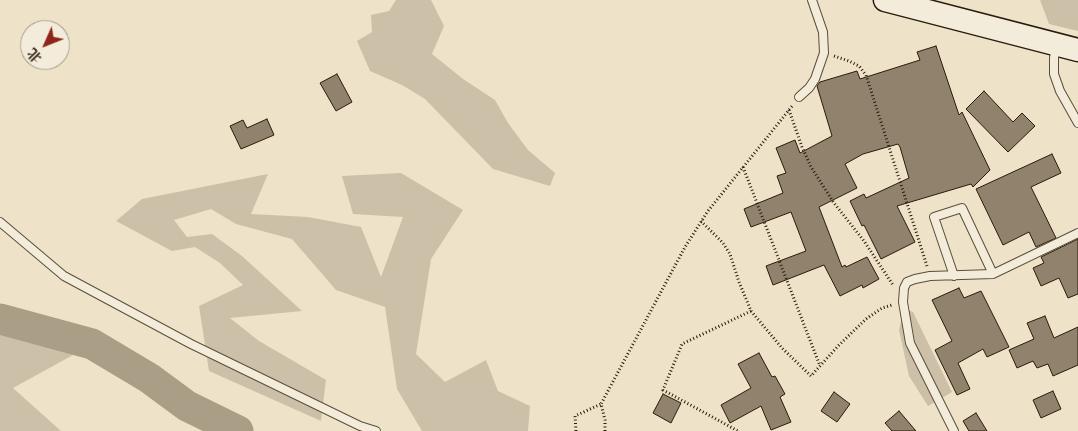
<!DOCTYPE html>
<meta charset="utf-8">
<style>
body{margin:0}
#map{position:relative;width:1078px;height:431px;overflow:hidden;background:#eee2c8;font-family:Alegreya,"Noto Serif SC",serif}
canvas{display:block}
.north{position:absolute;left:20px;top:20px;width:50px;height:50px;box-sizing:border-box;background:#f4ecdb;border:1px solid #a39887;border-radius:50%;rotate:226deg;font-size:14px;font-weight:700;line-height:20px;text-align:center;color:#2a1b0a}
.north::after{content:'';display:block;margin:auto;width:18px;height:22px;background:#8f2418;clip-path:polygon(50% 0,100% 100%,50% 72%,0 100%)}
</style>
<div id="map">
<canvas width="1078" height="431"></canvas>
<div class="north">北</div>
</div>
<script>
const g = document.querySelector('canvas').getContext('2d');
g.lineJoin = 'round';
function fillPath(path, color) { g.fillStyle = color; g.fill(path, 'evenodd'); }
const shape = rows => new Path2D(rows.map(r => 'M' + r).join(''));
function trace(path, color, width, dash) { g.strokeStyle = color; g.lineWidth = width; g.lineCap = dash ? 'butt' : 'round'; g.setLineDash(dash || []); g.stroke(path); }
const green = shape([
 [396,0,431,0,444,26,432,54,463,79,495,100,508,123,528,150,555,173,550,186,493,169,425,99,402,85,370,71,357,41,372,32,371,15,389,11],
 [1040,0,1078,0,1078,31,1049,24],
 [401,173,463,210,431,259,416,354,445,382,486,360,498,391,530,406,528,431,422,431,397,389,385,307,336,290,292,239,236,224,211,209,174,220,187,237,212,234,242,256,302,311,230,318,259,341,326,380,321,421,209,371,199,306,243,285,220,263,195,247,172,251,116,221,142,199,268,174,251,214,308,217,361,227,381,277,403,217,353,214,342,176],
 [908,310,913,312,952,392,928,406,909,376,899,330,903,313],
 [0,314,30,323,73,355,13,388,61,431,0,431]
]);
const river = shape([
 [0,319,92,344,149,378,187,406,238,431]
]);
const building = shape([
 [936,46,959,115,962,112,990,170,973,187,971,184,897,206,915,242,881,259,864,225,862,226,850,201,864,194,866,198,909,178,900,147,898,144,863,154,845,164,857,188,819,207,842,267,845,265,846,267,867,257,879,279,863,288,862,285,840,296,824,265,773,285,766,266,806,251,791,212,751,227,744,209,783,193,777,176,786,173,776,148,795,140,800,153,832,136,817,86,820,82,857,71,860,79,920,60,917,52,936,46],
 [337,74,352,102,336,111,320,83,337,74],
 [984,91,1013,122,1022,113,1035,126,1008,152,966,109,984,91],
 [267,119,274,135,241,149,230,126,243,120,247,128,267,119],
 [1052,154,1061,173,1031,187,1056,238,1036,247,1029,232,1003,245,976,189,1052,154],
 [1078,239,1078,294,1068,298,1059,278,1041,286,1033,268,1044,263,1041,257,1078,239],
 [959,288,964,298,981,291,1009,347,987,357,983,349,958,363,970,389,957,395,935,350,952,341,932,300,959,288],
 [1045,316,1054,338,1078,327,1078,365,1053,376,1048,364,1037,368,1033,361,1017,368,1009,350,1034,339,1027,323,1045,316],
 [759,353,772,377,775,376,785,394,780,397,791,422,771,430,761,406,730,423,721,405,751,388,738,364,759,353],
 [1053,391,1061,409,1041,418,1033,400,1053,391],
 [834,392,850,404,837,422,821,411,834,392],
 [663,394,681,403,671,423,653,413,663,394],
 [899,411,916,431,892,431,885,423,899,411],
 [976,413,987,431,969,431,963,421,976,413]
]);
const path = shape([
 [834,56,849,61,859,66,866,75,927,266],
 [789,110,802,147,811,167,834,203,864,241,893,285],
 [743,167,820,366],
 [701,221,723,243,730,254,739,282,751,311,682,344,663,390,738,431],
 [751,311,782,348,811,376,838,346,866,319,882,308,892,305],
 [576,431,575,416,601,404],
 [605,431,605,420,601,404,685,247,708,211,793,105]
]);
const lane = shape([
 [1056,46,1054,58,1054,74,1060,91,1078,123],
 [799,97,809,88,815,79,824,53,823,32,812,0],
 [0,222,64,276,191,344,360,426,376,431],
 [954,276,934,217,962,208,993,274],
 [954,431,910,343,903,302,904,288,907,282,915,279,930,276,993,274,1078,233]
]);
const secondary = shape([
 [885,0,1078,50]
]);
fillPath(green, '#cdc0a8');
trace(river, '#ab9e87', 31);
fillPath(building, '#90826d');
trace(building, '#2a1b0a', 1);
trace(lane, '#5b4d3a', 10);
trace(secondary, '#2a1b0a', 25);
trace(path, '#2a1b0a', 3, [1, 2.5]);
trace(lane, '#f4ecdb', 8);
trace(secondary, '#f4ecdb', 22);
</script>
